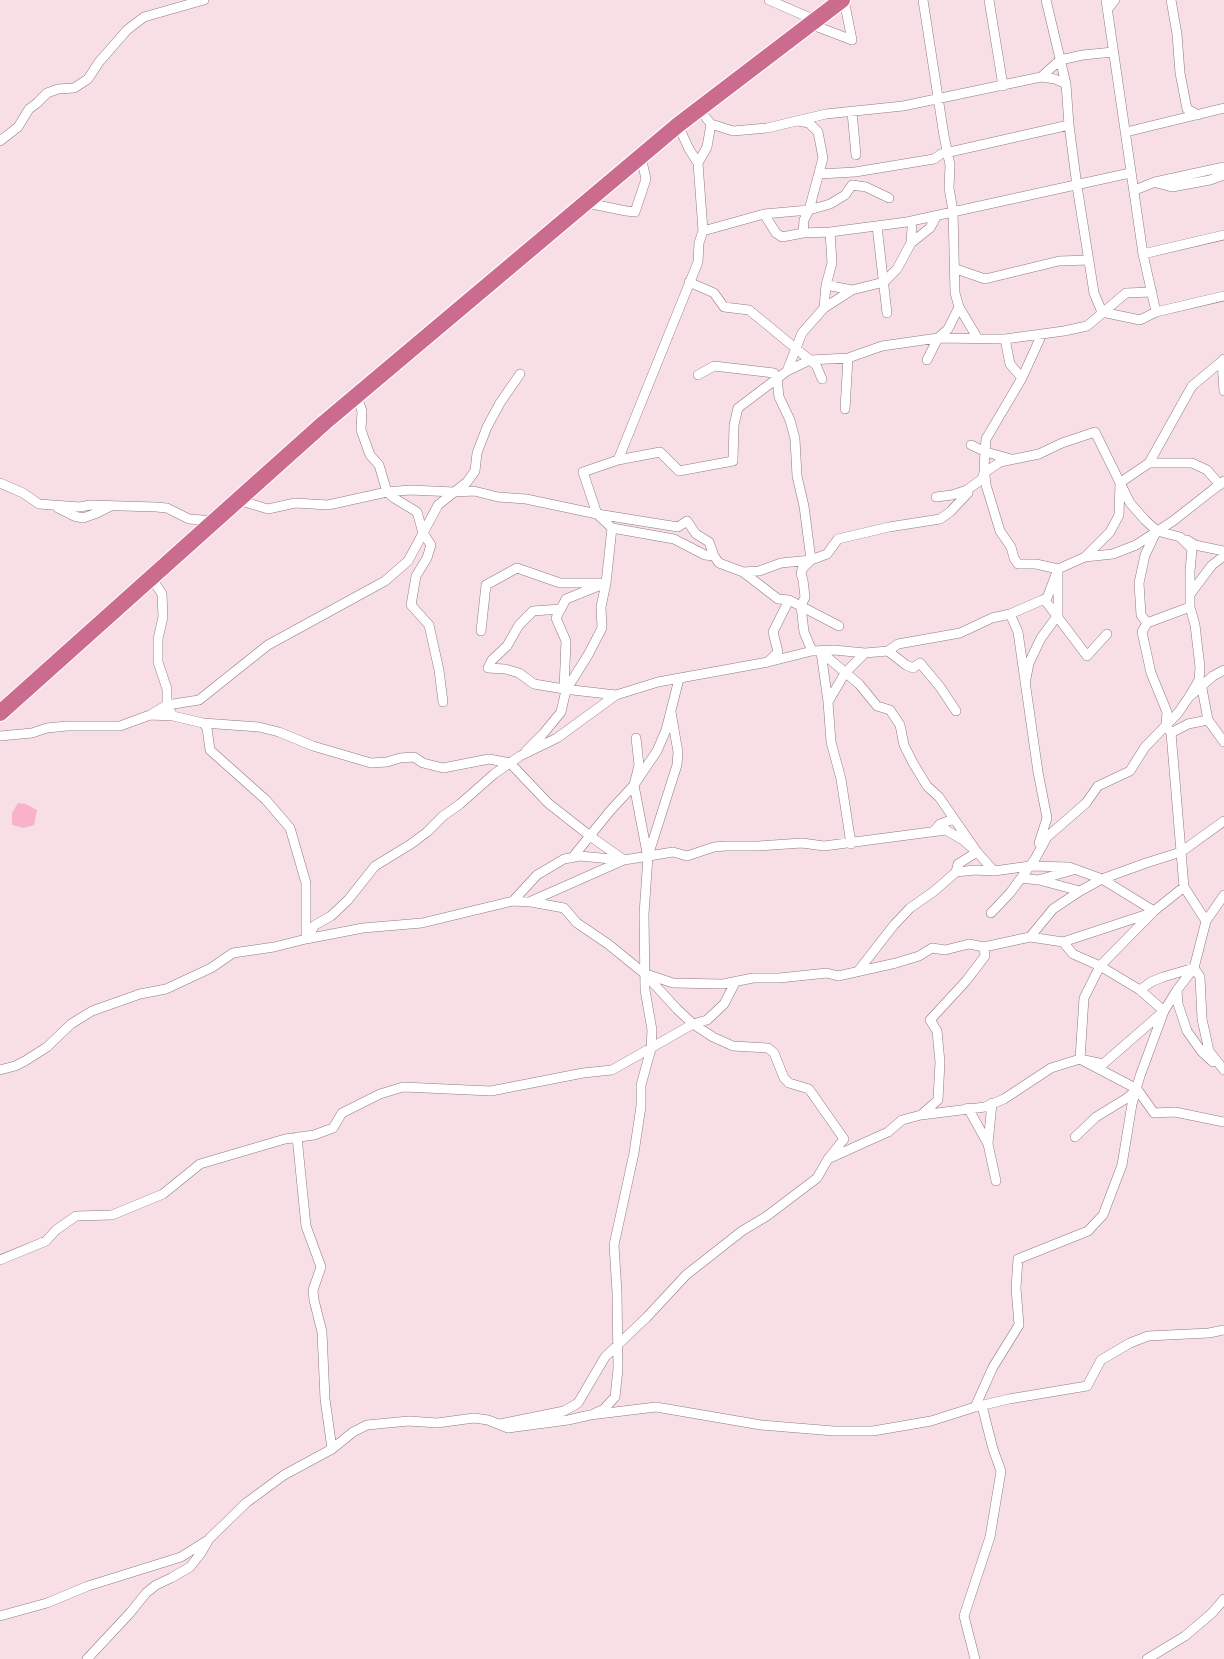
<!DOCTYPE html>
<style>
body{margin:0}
canvas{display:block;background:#f8dee5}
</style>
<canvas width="1224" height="1659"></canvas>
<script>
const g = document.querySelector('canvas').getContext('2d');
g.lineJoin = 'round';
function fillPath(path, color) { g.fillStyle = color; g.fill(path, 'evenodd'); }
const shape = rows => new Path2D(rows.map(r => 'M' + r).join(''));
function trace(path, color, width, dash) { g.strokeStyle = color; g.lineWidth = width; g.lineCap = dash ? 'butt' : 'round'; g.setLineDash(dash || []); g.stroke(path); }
const green = shape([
 [18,803,26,804,37,810,34,825,24,828,12,825,12,813]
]);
const street = shape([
 [769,0,815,20],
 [844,0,852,40],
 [923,0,944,136,950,165,949,188,953,211,955,293,959,307,948,329,938,338,927,360],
 [989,0,1003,86],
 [1046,0,1066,84,1069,125,1077,186,1094,293,1102,312,1140,320,1156,312],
 [1106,0,1143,254,1156,312,1224,296],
 [1171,0,1177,34,1180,73,1187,109,1198,115],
 [1107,10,1115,0],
 [810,24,852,40],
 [1041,77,1060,60,1083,55,1113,52],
 [699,109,711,124,733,131,767,128,826,114,903,106,1041,77,1055,79,1066,84],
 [852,112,856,155],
 [798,121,809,123,818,132,823,158,809,210,804,220,803,233],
 [1126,132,1224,108],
 [0,141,18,127,29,109,37,103,47,93,58,89,74,88,88,79,99,62,127,30,144,17,204,0],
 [698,163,707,147,711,124],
 [819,174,855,172,934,159,941,154,1069,125],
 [1157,183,1172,187,1210,180,1224,175],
 [1135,190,1155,182,1224,167],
 [587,203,626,211,635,212,646,179,641,157],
 [764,214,809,210,830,204,845,195,852,185,866,187,889,198],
 [877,226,887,313],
 [703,231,764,214,776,233,782,237,803,233,830,232,907,222,1130,173],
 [911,243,912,228],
 [1143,254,1224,235],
 [956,269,985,279,1059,261,1089,260],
 [689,282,714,293,724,307,749,310,816,365,822,379],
 [826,285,852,290],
 [959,307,978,339],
 [824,308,852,290,884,282,897,269,911,243,930,228,936,217],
 [1005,339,1010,364,1022,378,986,439,984,466,986,485,1000,531,1011,547,1014,558,1018,564,1036,564,1058,569,1058,615,1041,638,1029,663,1025,684],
 [1224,359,1222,361,1224,391],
 [787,371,802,333,824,308,826,285,832,263,830,232],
 [698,375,714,366,774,373,777,378,779,397,790,420,795,439,797,476,804,506,811,560,781,563,759,571,743,572],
 [1022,378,1042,334],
 [357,397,362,411,361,430,370,455,379,465,387,492,394,498,417,512,423,533,431,545,427,558,416,576,411,605,429,625,439,670,443,702],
 [845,409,848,358],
 [971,445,986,452,1011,459],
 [618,460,660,452,679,471,733,461,734,425,738,408,787,371,810,360,848,358,882,346,938,338,1005,339,1064,331,1087,326,1126,293,1152,292],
 [1149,463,1192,463,1207,470,1220,485],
 [1121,482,1149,463,1192,386,1222,361],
 [0,483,23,493,39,504,80,507,90,505,156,507,167,508,189,519,215,521],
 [936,497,952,495,967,490,982,479,984,473,1000,462,1039,454,1062,443,1095,432,1130,503,1145,520,1157,531,1180,537,1192,549,1190,571,1190,607,1195,625,1200,667,1199,680,1189,697],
 [238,500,268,509,295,503,328,505,387,492,410,490,455,492,474,491,498,497,526,499,597,514,678,527,687,521,696,534,709,542,714,556,719,563,743,572,778,599,789,600,839,626],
 [58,508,74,516,83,518,97,513,111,506],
 [612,528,674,539,705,555,714,556],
 [1187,540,1195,545,1224,551],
 [1085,557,1110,532,1119,515,1120,483],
 [1191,593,1212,565,1224,556],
 [1044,599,1087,656,1107,634],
 [561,609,533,611,519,625,507,646,492,660,488,668,505,669,519,673,534,684,564,689],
 [1010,614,1018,632,1038,772,1047,818,1039,843],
 [1147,623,1141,615,1139,583,1145,555,1156,532],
 [481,631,486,585,517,568,560,583,600,583],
 [812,651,804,632,801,606,805,597,803,580,801,574,802,569,811,560,827,554,838,539,889,527,940,519,950,512,968,493,967,490],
 [888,651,906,665,913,668,920,663,940,687,956,711],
 [821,652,859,684,877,706,890,710,900,725,904,745,913,763,927,786,939,797,977,852,994,871],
 [821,652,828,702,831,742,841,779,851,844],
 [768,662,778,652,773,632,789,600],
 [1201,683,1208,720,1224,742],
 [616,695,564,689,566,641,556,618,566,599,606,583,612,528,597,514,583,472,618,460,698,262,699,243,703,231,698,163,689,149,678,125],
 [828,702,845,673,865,653],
 [150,715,173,716,203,723,259,727,279,732,313,746,371,763,387,762,400,758,414,757,423,763,443,768,489,759,510,763,548,803,590,836,624,860],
 [173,716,167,705,199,700,268,645,385,581,408,561,438,505,467,482,475,471,477,453,487,427,500,403,520,374],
 [203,723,207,728,210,750,266,800,290,828,306,883,306,939,363,928,422,923,513,901,529,902,624,860,661,854,673,852,687,856,714,847,726,846,758,846,802,843,824,846,946,830,963,840,977,852,958,864,956,872,975,870,994,871,1030,866,1069,867,1102,879,1154,911],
 [1171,733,1188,724,1208,720],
 [0,736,32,733,47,728,67,726,120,726,150,715,167,705,167,689,158,662,158,639,163,617,162,594,151,577],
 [636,738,639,765,634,785,647,853],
 [526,751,543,734,561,712,566,690,588,655,602,628,601,607,606,583],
 [933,832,940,824,954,819],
 [572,858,610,811,634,785,657,751,666,730,679,679],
 [1021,878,1038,880,1073,870],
 [1039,880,1080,891],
 [1184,887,1206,921],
 [513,901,537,875,564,859,580,856,622,860],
 [991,913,1010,893,1035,859,1047,837,1086,803,1098,786,1130,771,1145,747,1178,713,1189,697,1213,676,1224,670],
 [1030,937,1053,909,1080,891,1102,879,1146,863,1181,852,1224,821],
 [1063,942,1073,954,1100,966,1140,990,1164,1011,1103,1064,1080,1059,1084,998,1100,966,1154,911,1184,887,1171,733,1166,725,1167,712,1151,673,1142,632,1147,623,1190,607],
 [858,971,894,925,910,908,933,892,956,872],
 [646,974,673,983,723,984,753,978,779,978,827,973,838,976,896,963,919,956,932,948,945,950,969,944,984,947,1030,937,1063,942,1151,913],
 [1140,990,1151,982,1163,977,1194,968,1200,977,1202,1019,1209,1051,1224,1070],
 [1177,990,1178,1004,1187,1031,1202,1052,1213,1062],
 [0,1070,15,1066,25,1061,47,1047,71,1024,92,1011,140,994,166,989,211,968,233,953,274,947,306,939,315,925,331,916,348,900,375,866,411,844,427,832,443,816,460,804,494,774,520,756,557,738,616,695,658,682,768,662,812,651,834,650,865,653,888,651,898,644,960,633,992,618,1010,614,1047,598,1058,569,1085,557,1113,554,1136,545,1173,521,1224,481],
 [992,1103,988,1144,996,1181],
 [968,1108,988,1144],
 [921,1115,938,1100,940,1062,937,1031,930,1020,966,981,985,956,984,947],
 [297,1137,306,1226,321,1267,313,1290,314,1300,322,1332,325,1399,332,1449],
 [1075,1137,1096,1117,1127,1098,1136,1090],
 [828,1159,888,1132,902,1120,921,1115,985,1107,1004,1099,1051,1068,1080,1059,1137,1089,1154,1113,1175,1112,1224,1122],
 [0,1260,46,1241,56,1230,76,1216,112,1215,163,1194,200,1164,285,1139,314,1135,333,1128,342,1113,380,1094,403,1087,491,1091,583,1073,612,1070,693,1024,707,1020,724,1004,736,981],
 [975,1407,993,1367,1019,1325,1016,1288,1018,1259,1088,1231,1103,1215,1122,1165,1132,1104,1140,1076,1164,1011,1177,990,1194,968,1206,921,1224,895],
 [595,1413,604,1409,615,1397,618,1369,617,1292,614,1245,634,1153,641,1106,641,1085,651,1049,652,1030,645,990,644,914,648,856,677,765,678,752,671,712],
 [500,1424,564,1411,578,1403,605,1357,647,1317,686,1275,742,1231,767,1216,817,1178,828,1159,844,1139,809,1089,789,1083,784,1078,774,1053,768,1048,733,1046,713,1037,693,1024,677,1009,645,974,608,944,577,923,564,908,531,902],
 [0,1616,47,1603,88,1586,181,1557,208,1540],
 [87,1659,130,1613,146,1593,156,1585,171,1578,190,1567,201,1553,209,1539,246,1503,284,1475,332,1449,353,1432,367,1425,409,1421,437,1423,474,1418,488,1420,508,1428,568,1420,590,1415,656,1407,761,1425,834,1431,873,1431,931,1421,975,1407,1009,1399,1087,1386,1101,1360,1130,1343,1148,1336,1209,1333,1224,1330],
 [975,1659,964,1616,990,1537,1001,1471,993,1449,982,1406],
 [1147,1659,1185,1636,1212,1613,1224,1599]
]);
const highway = shape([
 [0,713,324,423,678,125,842,0]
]);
fillPath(green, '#f8b2c9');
trace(street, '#917a81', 10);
trace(highway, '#fff', 18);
trace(street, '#fff', 9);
trace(highway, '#cb6b8e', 16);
</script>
